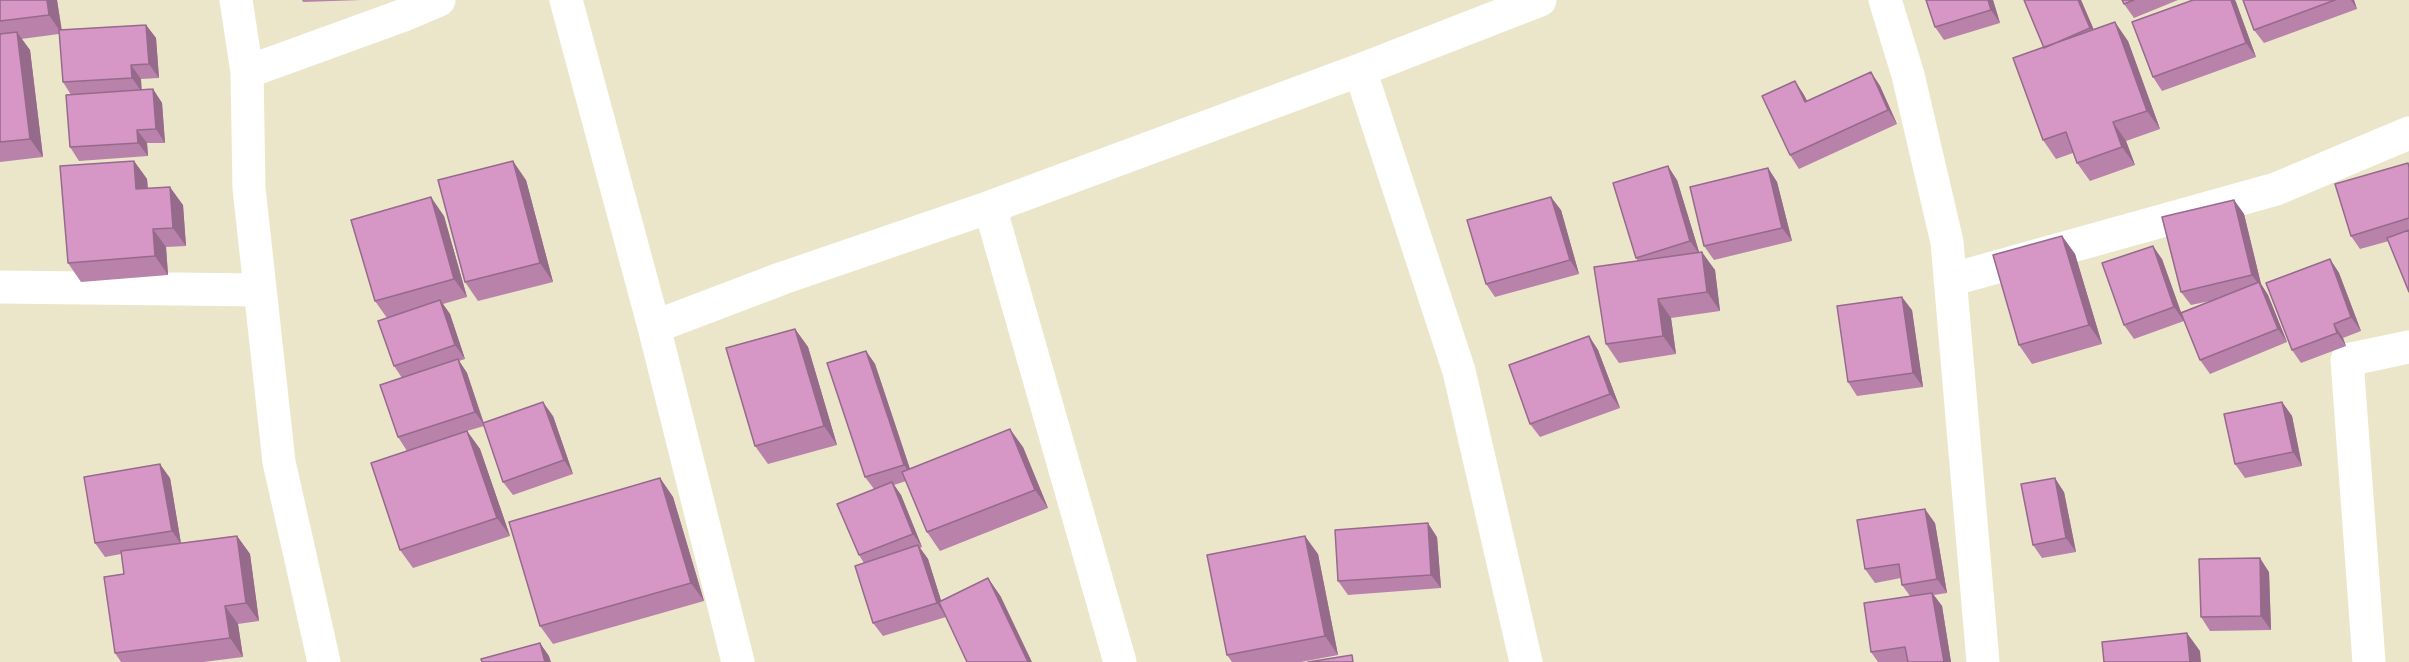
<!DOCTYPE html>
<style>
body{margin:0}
canvas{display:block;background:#ebe6c9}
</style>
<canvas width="2409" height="662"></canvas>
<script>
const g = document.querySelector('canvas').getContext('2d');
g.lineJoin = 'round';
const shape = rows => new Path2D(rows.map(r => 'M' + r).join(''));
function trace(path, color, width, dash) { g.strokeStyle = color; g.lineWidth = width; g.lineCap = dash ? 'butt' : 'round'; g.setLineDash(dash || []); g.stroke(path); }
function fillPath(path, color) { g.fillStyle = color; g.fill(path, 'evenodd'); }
const minor = shape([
 [236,0,247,72,249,188,279,462,324,662],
 [566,0,654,327,738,662],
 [1885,0,1908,75,1947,242,1983,662],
 [1360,70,1459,371,1526,662],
 [247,72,404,15,439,0],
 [990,207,1120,662],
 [1950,280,2276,189,2409,133],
 [0,287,260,290],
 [654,327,783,278,990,207,1360,70,1540,0],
 [2369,662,2347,360,2409,347]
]);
const wall = shape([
 [0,0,57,0,62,30,146,25,156,38,159,78,141,79,141,90,153,89,162,103,165,143,147,143,148,156,79,161,70,147,71,95,63,82,59,34,21,39,30,50,43,157,0,162],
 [302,0,362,0,303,2],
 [1993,0,2000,23,1944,40,1935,27],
 [2024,0,2081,0,2094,30,2128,41,2160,129,2126,141,2135,165,2090,181,2077,163,2073,153,2056,159,2043,140,2044,47],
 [2122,0,2178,0,2134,18,2124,4],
 [2193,0,2235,0,2256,57,2162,91,2153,77],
 [2243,0,2354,0,2357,9,2264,43,2254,30],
 [1871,72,1880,86,1897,124,1799,169,1790,155,1795,81,1804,95,1807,101],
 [134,161,147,179,148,188,183,205,186,246,166,247,168,275,81,282,68,263],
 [2409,165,2409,292,2389,241,2360,249,2351,236],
 [1768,168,1777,182,1792,241,1714,260,1704,246],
 [526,180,553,282,478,301,465,282],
 [1677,180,1699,252,1715,270,1720,311,1671,318,1676,354,1619,363,1606,344,1638,261,1636,258],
 [2234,200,2244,214,2261,284,2268,295,2287,342,2210,374,2200,360,2184,321,2134,339,2124,325,2162,259,2181,312,2210,301,2191,305,2181,292],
 [1561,210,1579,274,1495,297,1486,284],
 [444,216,467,297,443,304,450,314,465,359,459,361,467,373,484,423,553,416,573,474,513,495,503,482,484,426,467,431,480,449,510,536,413,568,400,550,407,451,398,437,402,378,394,366,387,318,375,301],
 [2062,236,2075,254,2102,344,2032,364,2019,345],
 [2330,259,2339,273,2361,331,2343,338,2346,346,2301,363,2292,350],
 [1912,310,1923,387,1857,396,1848,382],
 [795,329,808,347,837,445,768,464,755,446],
 [1589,336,1598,350,1620,408,1540,437,1530,424],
 [866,351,875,364,910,469,1023,447,1048,508,940,551,927,532,906,481,894,485,901,495,922,547,920,548,928,559,941,601,988,578,1001,597,946,617,883,636,873,623,864,563,859,555,874,489,865,477],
 [2282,402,2292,416,2302,466,2245,478,2235,464],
 [170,478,181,543,237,536,250,554,259,621,238,624,243,657,203,662,121,662,115,653,124,574,121,554,105,557,95,543],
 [660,478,673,497,704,601,553,644,540,626],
 [2064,492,2076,552,2042,558,2033,545],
 [1935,523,1947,593,1934,595,1942,606,1951,662,1878,662,1871,652,1910,596,1902,585,1901,578,1875,583,1865,569],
 [1437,537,1441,588,1348,595,1338,581],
 [1318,554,1338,655,1301,662,1232,662,1227,655],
 [2269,572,2271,630,2210,631,2201,617]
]);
const shadedWall = shape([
 [47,0,57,0,62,34,49,15],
 [1988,0,1993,0,2000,23,1991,10],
 [2078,0,2081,0,2099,42,2090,28],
 [2231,0,2235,0,2236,2,2256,57,2246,43],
 [2351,0,2354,0,2357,9],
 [2115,22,2128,41,2160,129,2147,111],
 [146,25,156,38,159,78,149,64],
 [17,32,30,50,43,157,30,139],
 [131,65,141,79,142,92,132,78],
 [1871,72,1880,86,1897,124,1888,110],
 [1795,81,1804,95,1815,116,1805,102],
 [153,89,162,103,165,143,156,129],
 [2113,122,2126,141,2135,165,2122,147],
 [137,130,147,143,148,156,138,143],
 [134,161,147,179,149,208,136,189],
 [513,161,526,180,553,282,540,263],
 [1668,166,1677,180,1700,255,1690,241],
 [1768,168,1777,182,1792,241,1782,228],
 [170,187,183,205,186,246,173,228],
 [431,197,444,216,467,297,454,279],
 [1551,197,1561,210,1579,274,1570,260],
 [2234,200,2244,214,2261,284,2268,295,2287,342,2278,329,2262,289,2252,275],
 [153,229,166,247,168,275,155,256],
 [2062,236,2075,254,2102,344,2089,325],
 [2153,246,2162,259,2184,321,2174,307],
 [1702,252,1715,270,1720,311,1707,292],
 [2330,259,2339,273,2361,331,2351,317],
 [1902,297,1912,310,1923,387,1913,373],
 [1658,299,1671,318,1676,354,1663,336],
 [440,300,450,314,465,359,455,345],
 [2334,324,2343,338,2346,346,2337,333],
 [795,329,808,347,837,445,824,426],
 [1589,336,1598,350,1620,408,1610,394],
 [866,351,875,364,913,478,904,465],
 [458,359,467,373,484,425,475,412],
 [543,402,553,416,573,474,564,460],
 [2282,402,2292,416,2302,466,2293,452],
 [1010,429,1023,447,1048,508,1035,490],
 [467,431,480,449,510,536,497,518],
 [160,464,170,478,181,544,172,531],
 [660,478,673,497,704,601,691,583],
 [2055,478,2064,492,2076,552,2066,538],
 [892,482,901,495,922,547,913,534],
 [1925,509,1935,523,1947,593,1937,579],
 [1428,523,1437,537,1441,588,1431,575],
 [237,536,250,554,259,621,246,603],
 [1305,536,1318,554,1338,655,1325,636],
 [918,545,928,559,946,616,937,603],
 [2260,558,2269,572,2271,630,2261,616],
 [988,578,1001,597,1032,662,1028,662],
 [1932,593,1942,606,1951,662,1944,662],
 [225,606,238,624,243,657,230,638],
 [2187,633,2200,651,2201,662,2190,662],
 [540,643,549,656,551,662,545,662]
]);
const building = shape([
 [0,0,47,0,49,15,0,21,0,0],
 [1926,0,1988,0,1991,10,1935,27,1926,0],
 [2024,0,2078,0,2090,28,2044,48,2024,0],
 [2122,0,2134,0,2124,4,2122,0],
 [2193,0,2231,0,2246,43,2153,77,2132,22,2193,0],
 [2243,0,2335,0,2254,30,2243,0],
 [2115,22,2147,111,2113,122,2122,147,2077,163,2066,132,2043,140,2013,58,2115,22],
 [146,25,149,64,131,65,132,78,63,82,59,30,146,25],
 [17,32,30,139,0,142,0,34,17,32],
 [1871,72,1888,110,1790,155,1762,96,1795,81,1805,102,1871,72],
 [153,89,156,129,137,130,138,143,70,147,66,95,153,89],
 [134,161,136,189,170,187,173,228,153,229,155,256,68,263,60,166,134,161],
 [513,161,540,263,465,282,438,180,513,161],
 [2408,163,2409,167,2409,218,2351,236,2335,184,2408,163],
 [1668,166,1690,241,1636,258,1613,183,1668,166],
 [1768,168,1782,228,1704,246,1690,187,1768,168],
 [431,197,454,279,375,301,351,220,431,197],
 [1551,197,1570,260,1486,284,1467,220,1551,197],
 [2234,200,2252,275,2181,292,2162,217,2234,200],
 [2409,230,2409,292,2387,238,2409,230],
 [2062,236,2089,325,2019,345,1993,255,2062,236],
 [2153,246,2174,307,2124,325,2102,263,2153,246],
 [1702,252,1707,292,1658,299,1663,336,1606,344,1594,267,1702,252],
 [2330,259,2351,317,2334,324,2337,333,2292,350,2266,283,2330,259],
 [2259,282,2278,329,2200,360,2181,313,2259,282],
 [1902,297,1913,373,1848,382,1837,306,1902,297],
 [440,300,455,345,394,366,378,321,440,300],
 [795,329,824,426,755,446,726,348,795,329],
 [1589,336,1610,394,1530,424,1509,365,1589,336],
 [866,351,904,465,865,477,827,363,866,351],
 [458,359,475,412,398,437,380,385,458,359],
 [543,402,564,460,503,482,483,423,543,402],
 [2282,402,2293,452,2235,464,2224,414,2282,402],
 [1010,429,1035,490,927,532,902,472,1010,429],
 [467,431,497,518,400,550,371,463,467,431],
 [160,464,172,531,95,543,84,477,160,464],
 [660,478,691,583,540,626,509,522,660,478],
 [2055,478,2066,538,2033,545,2021,484,2055,478],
 [892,482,913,534,859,555,837,504,892,482],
 [1925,509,1937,579,1902,585,1899,564,1865,569,1857,520,1925,509],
 [1428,523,1431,575,1338,581,1335,530,1428,523],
 [237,536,246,603,225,606,230,638,115,653,104,577,124,574,121,551,237,536],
 [1305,536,1325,636,1227,655,1207,555,1305,536],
 [918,545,937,603,873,623,855,566,918,545],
 [2260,558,2261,616,2201,617,2199,559,2260,558],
 [988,578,1028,662,967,662,939,602,988,578],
 [1932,593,1944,662,1908,662,1905,647,1871,652,1864,603,1932,593],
 [2187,633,2190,662,2104,662,2102,642,2187,633],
 [540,643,545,662,482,662,481,659,540,643],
 [1352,655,1353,662,1308,662,1352,655]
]);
trace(minor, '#fff', 33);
fillPath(wall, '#b882aa');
fillPath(shadedWall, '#966a8b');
fillPath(building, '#d697c6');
trace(building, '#966a8b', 1.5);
</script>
